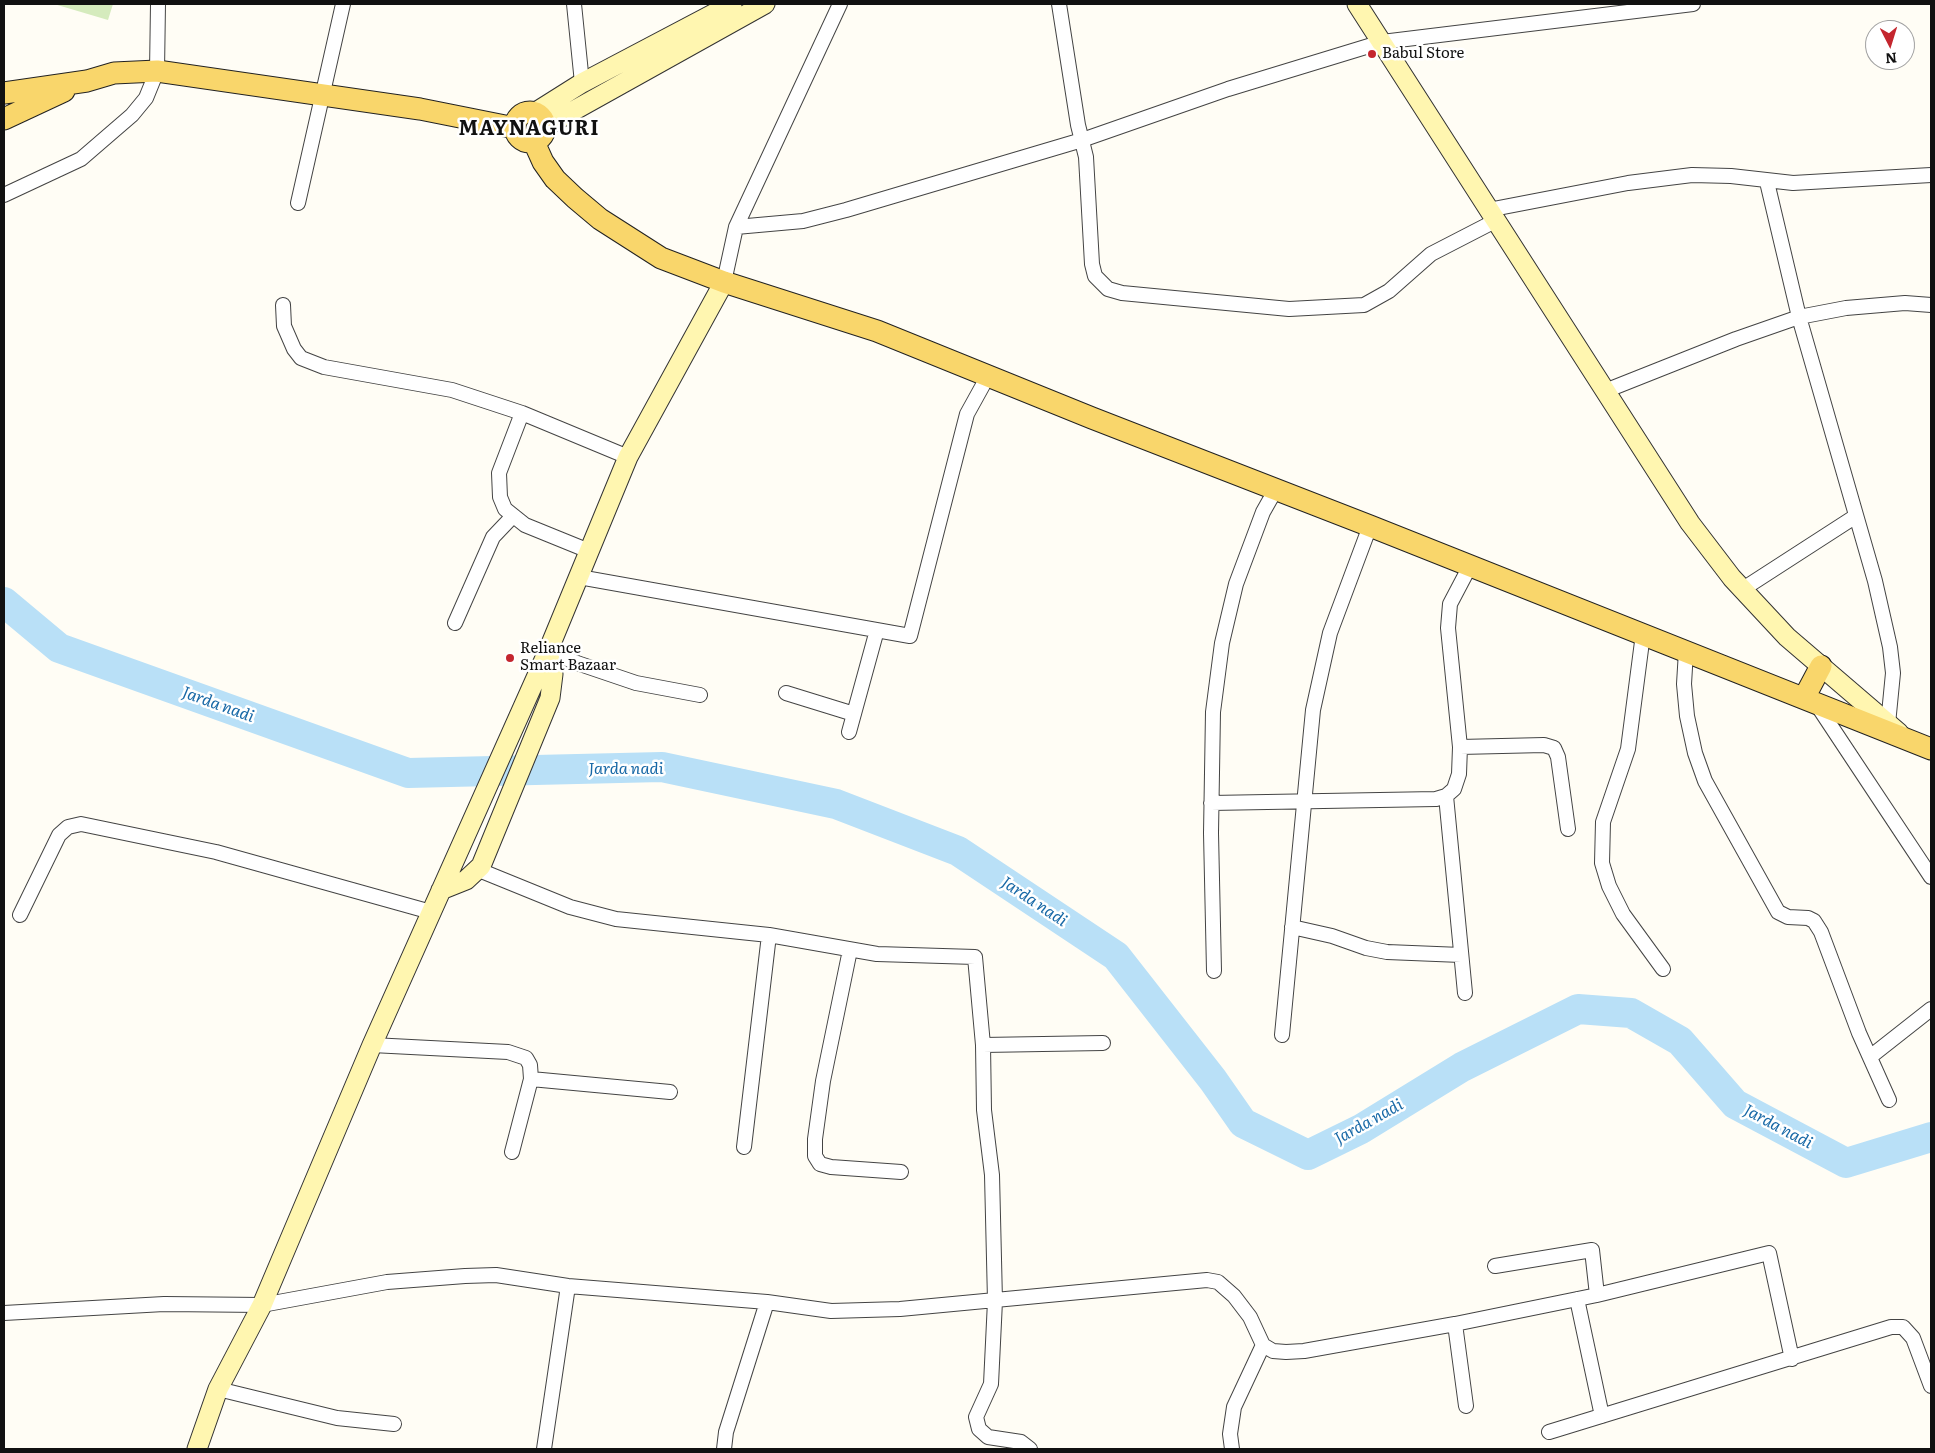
<!DOCTYPE html>
<style>
body{margin:0}
#map{position:relative;width:1935px;height:1453px;overflow:hidden;background:#fffdf5;font-family:Literata,serif}
canvas{display:block}
.frame{position:absolute;inset:0;border:5px solid #111;pointer-events:none}
.north{position:absolute;left:1865px;top:20px;width:50px;height:50px;box-sizing:border-box;background:#fff;border:1px solid #a0a0a0;border-radius:50%;rotate:175deg;font-size:14px;font-weight:700;line-height:20px;text-align:center;color:#111}
.north::after{content:'';display:block;margin:auto;width:18px;height:22px;background:#c4262e;clip-path:polygon(50% 0,100% 100%,50% 72%,0 100%)}
</style>
<div id="map">
<canvas width="1935" height="1453"></canvas>
<div class="frame"></div>
<div class="north">N</div>
</div>
<script>
const g = document.querySelector('canvas').getContext('2d');
g.lineJoin = 'round';
function fillPath(path, color) { g.fillStyle = color; g.fill(path, 'evenodd'); }
const shape = rows => new Path2D(rows.map(r => 'M' + r).join(''));
function trace(path, color, width, dash) { g.strokeStyle = color; g.lineWidth = width; g.lineCap = dash ? 'butt' : 'round'; g.setLineDash(dash || []); g.stroke(path); }
function drawText(font, color, halo, rows, align = 'center') {
  g.font = font + ' Literata,serif'; g.lineWidth = 5; g.setLineDash([]); g.textBaseline = 'middle'; g.strokeStyle = halo; g.fillStyle = color; for (const [text, x, y, turn = 0] of rows) {
    g.save(); g.translate(x, y); g.rotate((+turn || 0) * Math.PI / 180); g.textAlign = isNaN(turn) ? turn : align; if (halo) g.strokeText(text, 0, 0); g.fillText(text, 0, 0); g.restore();
  }
}
const green = shape([
 [54,4,113,4,108,20]
]);
const river = shape([
 [4,602,59,648,408,773,662,767,836,804,958,851,1116,956,1213,1080,1243,1123,1308,1155,1361,1129,1462,1067,1578,1009,1631,1013,1680,1041,1735,1104,1846,1163,1931,1137]
]);
const street = shape([
 [574,4,582,83],
 [1059,4,1078,125,1086,157,1092,264,1095,276,1108,289,1122,293,1289,309,1364,305,1389,291,1431,254,1495,221],
 [1767,182,1799,317,1875,581,1890,647,1893,673,1888,724],
 [4,195,81,159,132,115,146,98,157,71,158,4],
 [298,203,343,4],
 [1488,210,1628,183,1692,175,1731,176,1793,183,1931,175],
 [736,227,803,221,846,210,1082,140,1228,89,1382,42,1693,4],
 [724,282,736,227,840,4],
 [283,305,284,326,294,349,301,358,324,367,452,390,522,413,628,457],
 [1605,391,1736,339,1799,317,1846,308,1905,303,1931,305],
 [522,413,499,473,500,497,505,509,525,525,589,551],
 [579,577,910,636,967,414,988,376],
 [1743,589,1856,516],
 [455,623,493,537,513,516],
 [1643,634,1628,749,1603,822,1602,863,1609,886,1623,914,1663,969],
 [548,651,577,663,636,683,700,695],
 [1686,651,1684,684,1687,716,1695,753,1705,781,1778,912,1788,917,1808,918,1814,921,1821,932,1859,1033,1889,1100],
 [786,693,854,714],
 [1817,705,1931,877],
 [849,732,877,630],
 [1460,747,1544,745,1554,748,1558,757,1568,829],
 [1446,796,1465,993],
 [1211,803,1436,799,1446,796,1454,789,1459,774,1460,747,1448,628,1450,604,1470,566],
 [479,870,570,907,616,919,769,935,877,954,975,957,983,1045,984,1110,992,1175,995,1301,991,1384,976,1417,979,1429,988,1437,1021,1442,1030,1449],
 [20,915,59,835,68,827,81,824,216,852,431,912],
 [1292,927,1332,936,1366,948,1387,952,1461,955],
 [850,950,823,1081,815,1139,815,1156,820,1164,831,1167,901,1172],
 [1214,971,1211,833,1213,712,1222,643,1236,584,1263,512,1276,489],
 [1282,1035,1313,710,1330,633,1370,526],
 [372,1045,508,1052,526,1058,530,1065,531,1079,512,1152],
 [983,1045,1103,1043],
 [1870,1057,1931,1009],
 [531,1079,670,1092],
 [744,1147,769,935],
 [1495,1266,1592,1250,1597,1295],
 [1577,1299,1602,1416],
 [4,1313,164,1304,262,1305,387,1282,465,1276,496,1275,568,1286,767,1302,831,1311,900,1309,1207,1280,1218,1282,1234,1296,1250,1317,1263,1345,1273,1351,1286,1352,1304,1351,1455,1324,1597,1295,1769,1253,1792,1359],
 [1455,1324,1466,1406],
 [218,1389,337,1418,394,1424],
 [1549,1432,1891,1327,1903,1327,1913,1338,1931,1386],
 [544,1449,568,1286],
 [724,1449,726,1432,767,1302],
 [1232,1449,1230,1434,1234,1407,1263,1345]
]);
const secondary = shape([
 [1357,4,1690,523,1732,578,1787,637,1899,733],
 [536,112,582,83,732,4],
 [546,126,765,4],
 [441,890,466,880,481,866,550,698,553,674,548,651],
 [197,1449,218,1389,262,1305,372,1045,548,651,628,457,724,282]
]);
const primary = shape([
 [4,93,87,81,114,73,157,71,420,109,515,128],
 '515 127a15 15 0 1 1 30 0a15 15 0 1 1-30 0Z',
 [4,119,64,91],
 [534,142,543,162,555,179,575,198,600,219,661,258,724,282,877,331,1092,418,1370,526,1931,749],
 [1804,698,1821,666]
]);
const markers = [
 [1372,54,5,"#c4262e"],
 [510,658,5,"#c4262e"]
];
const poiNames = [
 ["Babul Store",1382,54],
 ["Reliance",520,649],
 ["Smart Bazaar",520,666]
];
const waterNames = [
 ["Jarda nadi",218,705,20],
 ["Jarda nadi",626,769],
 ["Jarda nadi",1034,902,34],
 ["Jarda nadi",1369,1122,-29],
 ["Jarda nadi",1778,1127,28]
];
const districtNames = [
 ["MAYNAGURI",529,129]
];
fillPath(green, '#d5ebbd');
trace(river, '#b9e0f7', 30);
trace(street, '#444', 16);
trace(secondary, '#333', 21);
trace(primary, '#222', 23);
trace(street, '#fff', 14);
trace(secondary, '#fff6b0', 19);
trace(primary, '#f9d66b', 21);
for (const [x, y, r, color] of markers) { const dot = new Path2D(); dot.arc(x, y, r, 0, 2 * Math.PI); g.fillStyle = color; g.fill(dot); trace(dot, '#fff', 2); }
drawText('15px', '#111', '#fff', poiNames, 'left');
drawText('italic 16px', '#1768a6', '#fff', waterNames);
g.letterSpacing = '1px';
drawText('bold 20px', '#111', '#fff', districtNames);
g.letterSpacing = '0px';
</script>
